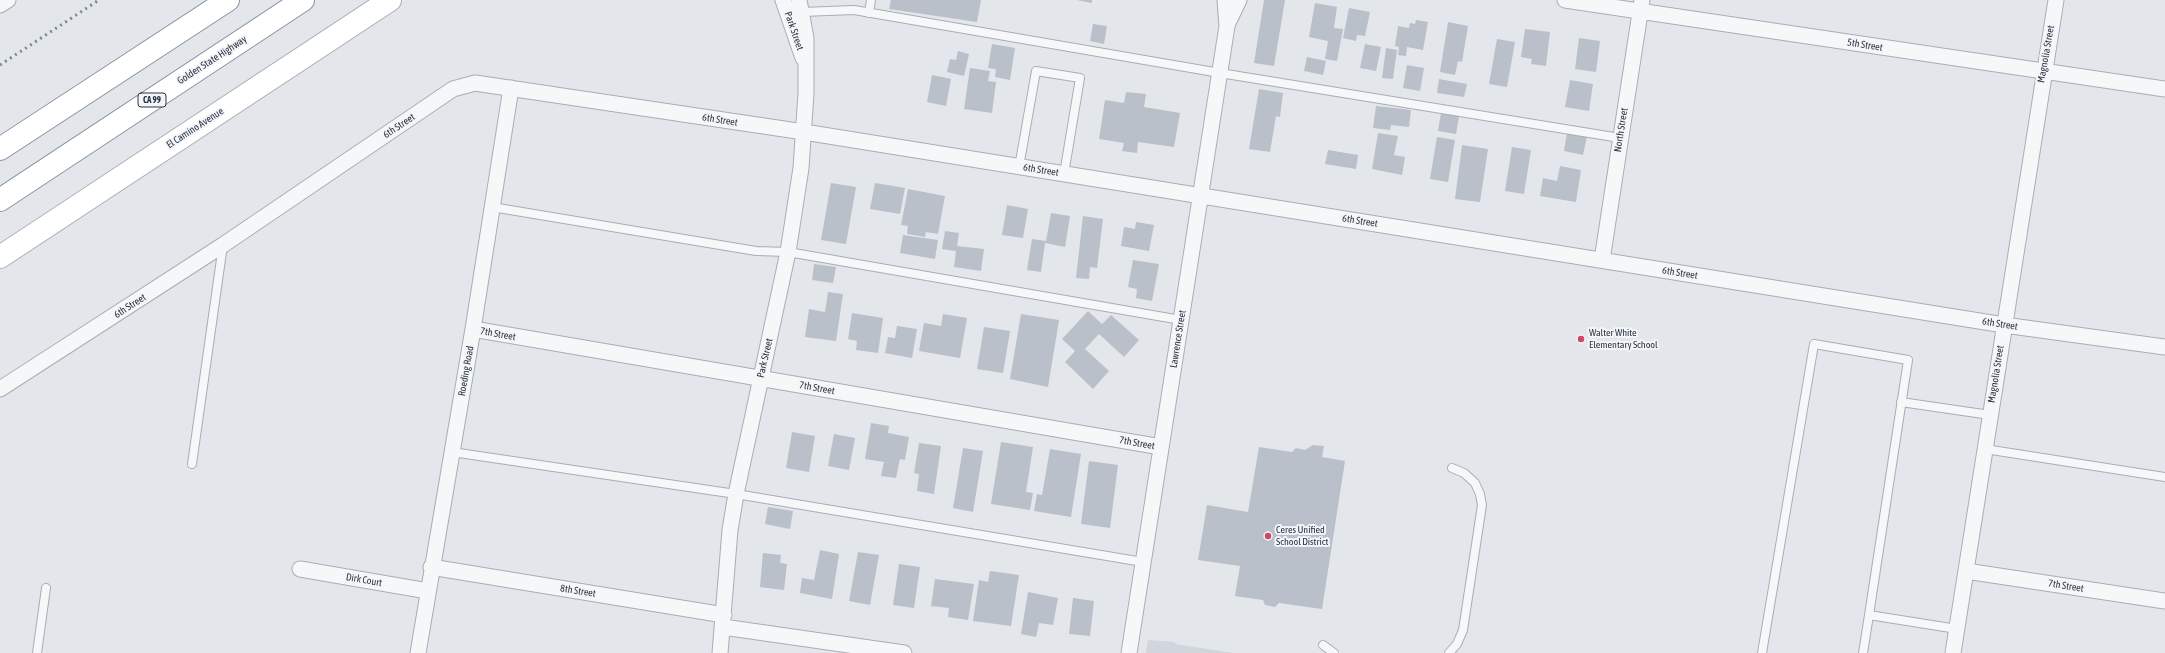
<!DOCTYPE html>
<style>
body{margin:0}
canvas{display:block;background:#e3e6eb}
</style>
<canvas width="2165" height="653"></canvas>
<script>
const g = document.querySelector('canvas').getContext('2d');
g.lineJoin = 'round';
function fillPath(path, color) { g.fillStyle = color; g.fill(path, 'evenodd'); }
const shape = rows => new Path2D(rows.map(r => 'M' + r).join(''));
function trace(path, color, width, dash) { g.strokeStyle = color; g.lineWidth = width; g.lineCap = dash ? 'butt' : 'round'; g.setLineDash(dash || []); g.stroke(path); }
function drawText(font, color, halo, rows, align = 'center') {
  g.font = font + ' "Asap Condensed",sans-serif'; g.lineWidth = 4; g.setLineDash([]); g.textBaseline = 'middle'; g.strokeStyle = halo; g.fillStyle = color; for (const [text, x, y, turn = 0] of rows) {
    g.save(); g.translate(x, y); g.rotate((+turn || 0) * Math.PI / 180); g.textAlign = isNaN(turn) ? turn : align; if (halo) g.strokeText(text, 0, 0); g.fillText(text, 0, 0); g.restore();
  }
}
const built = shape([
 [1148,640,1175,642,1175,644,1234,653,1146,653]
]);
const building = shape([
 [891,0,981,0,977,22,889,9],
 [1077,0,1092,0,1092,3],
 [1264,0,1285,0,1274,66,1254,63],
 [1315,3,1337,7,1334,28,1343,29,1337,61,1325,59,1328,41,1309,37],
 [1349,8,1370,12,1365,36,1357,35,1356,41,1343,38],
 [1416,20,1428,22,1423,50,1407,47,1406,56,1398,55,1399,47,1395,46,1398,26,1409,28,1410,23,1415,24],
 [1448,22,1468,26,1462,62,1458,61,1455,75,1440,72],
 [1093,24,1107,26,1104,44,1090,41],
 [1525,29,1550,32,1546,66,1531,64,1532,59,1521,57],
 [1579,38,1600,41,1596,72,1575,69],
 [1497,39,1515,42,1507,87,1489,84],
 [992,44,1015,48,1010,80,995,77,996,69,988,68],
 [1365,44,1381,47,1376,71,1360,68],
 [1386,48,1397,50,1393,79,1382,78],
 [958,51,969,54,964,76,947,72,950,59,956,60],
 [1307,57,1326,61,1323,75,1304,71],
 [1407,65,1424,68,1420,91,1403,88],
 [970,68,990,71,988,81,996,82,992,113,964,109],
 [932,75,951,79,946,106,927,102],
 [1439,79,1467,84,1464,97,1437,93],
 [1570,80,1593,84,1589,111,1565,107],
 [1259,89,1283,93,1280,117,1276,116,1270,152,1249,149],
 [1126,92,1146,94,1144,107,1180,113,1174,147,1138,142,1137,153,1122,151,1124,143,1099,139,1105,100,1124,103],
 [1376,106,1411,110,1409,127,1391,125,1390,130,1373,128],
 [1441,113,1459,116,1456,134,1438,131],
 [1567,132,1587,136,1583,155,1564,151],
 [1378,133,1398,136,1394,155,1405,157,1402,175,1372,169],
 [1437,137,1455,140,1448,182,1430,179],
 [1462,145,1488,149,1480,202,1455,199],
 [1512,147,1531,150,1524,194,1505,191],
 [1328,150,1358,155,1356,169,1325,164],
 [1560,166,1581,170,1576,202,1540,196,1543,178,1557,181],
 [831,183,856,187,846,244,821,240],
 [875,183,905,188,900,214,870,209],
 [908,189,945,196,938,234,926,232,925,237,907,234,908,226,901,225],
 [1007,205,1028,209,1023,238,1002,235],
 [1051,213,1070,216,1065,247,1045,243,1041,272,1027,270,1032,239,1046,241],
 [1083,216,1103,219,1097,268,1090,267,1089,279,1076,278],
 [1136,222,1154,225,1149,251,1121,246,1124,227,1135,229],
 [945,231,959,233,957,246,984,249,981,271,954,267,956,251,942,249],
 [903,235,938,240,935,259,900,253],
 [1133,260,1159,264,1152,301,1136,298,1137,289,1128,287],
 [814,264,836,267,833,283,812,280],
 [828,292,843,294,836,341,805,337,809,309,825,312],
 [1088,311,1102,324,1111,315,1139,340,1124,357,1099,334,1085,349,1109,371,1093,389,1065,362,1075,351,1062,339],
 [852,313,883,318,878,353,856,350,857,341,848,339],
 [943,314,967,318,960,358,919,351,924,323,941,326],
 [1021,314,1059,320,1048,387,1010,379],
 [897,326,917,329,912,358,885,353,888,337,895,338],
 [984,327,1010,331,1003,373,977,369],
 [871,423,889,426,888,433,909,437,905,460,900,459,896,478,881,476,884,462,865,459],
 [792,432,815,436,809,472,786,468],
 [834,434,855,438,849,470,828,466],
 [1001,442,1033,447,1026,492,1033,493,1030,510,991,504],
 [919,443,941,446,934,494,917,491,919,474,914,473],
 [1313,445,1324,446,1322,457,1345,461,1322,609,1279,603,1275,607,1265,605,1263,600,1235,596,1240,566,1198,560,1207,505,1248,512,1259,447,1292,452,1296,448,1305,450],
 [963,448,983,451,973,512,953,508],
 [1050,449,1081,454,1071,517,1034,511,1037,494,1042,495],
 [1089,461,1118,465,1110,528,1081,524],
 [768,507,793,511,790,529,765,524],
 [820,550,839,554,832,599,800,593,802,578,814,580],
 [858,552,879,555,870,605,849,601],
 [763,553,781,555,780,563,787,564,784,590,760,587],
 [899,564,920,567,914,608,893,605],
 [990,571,1019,575,1011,626,973,621,979,580,988,582],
 [935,579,974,584,968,620,948,617,949,608,931,606],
 [1028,592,1058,598,1053,625,1039,623,1036,637,1021,634],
 [1073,598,1094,601,1090,636,1069,634]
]);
const lane = shape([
 [802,12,854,10,1220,73,1620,138],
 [869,13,871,0],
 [1019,167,1036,71,1080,78,1064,174],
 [492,207,756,251,788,252,1181,320],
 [1901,402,1990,415],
 [1985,449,2165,477],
 [452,452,736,494,1143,562],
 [192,464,223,245],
 [1323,645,1334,653],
 [37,653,46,588],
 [1449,653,1457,644,1463,630,1482,505,1480,494,1475,483,1464,473,1452,468],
 [1762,653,1814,344,1908,360,1869,615],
 [1863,653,1869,615,1957,629]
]);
const street = shape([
 [783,0,803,58],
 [1565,0,2165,89],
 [0,5,8,0],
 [1227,25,1239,0],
 [1602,260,1642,0],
 [473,329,1161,447],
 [0,389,223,245,453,89,475,83,804,132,2004,325,2165,347],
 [431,567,724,615],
 [300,569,428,591],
 [1966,571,2165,601],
 [723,627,904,653],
 [418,653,473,329,511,88],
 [720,653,730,530,736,494,788,252,801,168,806,93,806,38,799,0],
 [1129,653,1227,26,1225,0],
 [1953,653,2056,0]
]);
const secondary = shape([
 [0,257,390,0]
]);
const highway = shape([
 [0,149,228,0],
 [0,200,303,0]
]);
const rail = shape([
 [0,65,99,0]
]);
const markers = [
 [1581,339,4,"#d24760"],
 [1268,536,4,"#d24760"]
];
const shields = [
 [152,100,28]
];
const shieldNames = [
 ["CA 99",152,100]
];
const streetNames = [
 ["Park Street",794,31,71],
 ["5th Street",1865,45,9],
 ["Magnolia Street",2046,54,-80],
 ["Golden State Highway",212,60,-33],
 ["6th Street",720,120,9],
 ["6th Street",399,126,-34],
 ["El Camino Avenue",195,128,-33],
 ["North Street",1621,130,-81],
 ["6th Street",1041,170,9],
 ["6th Street",1360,221,9],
 ["6th Street",1680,273,9],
 ["6th Street",130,306,-33],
 ["6th Street",2000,324,9],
 ["7th Street",498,334,10],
 ["Lawrence Street",1178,339,-81],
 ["Park Street",765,358,-77],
 ["Roeding Road",466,371,-80],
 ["Magnolia Street",1996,374,-81],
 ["7th Street",817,388,10],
 ["7th Street",1137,443,10],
 ["Dirk Court",364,580,10],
 ["7th Street",2066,586,9],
 ["8th Street",578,591,9]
];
const poiNames = [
 ["Walter White",1589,333],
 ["Elementary School",1589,345],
 ["Ceres Unified",1276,530],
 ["School District",1276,542]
];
fillPath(built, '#d1d6dd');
fillPath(building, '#bac0c9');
trace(lane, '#a8adb6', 10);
trace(street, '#a8adb6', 17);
trace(secondary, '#a8adb6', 24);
trace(highway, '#8a94a2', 24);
trace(lane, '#f6f7f9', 8);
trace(street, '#f6f7f9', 15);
trace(secondary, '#fff', 22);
trace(highway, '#fff', 22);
trace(rail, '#7c8695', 3, [2, 4]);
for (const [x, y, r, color] of markers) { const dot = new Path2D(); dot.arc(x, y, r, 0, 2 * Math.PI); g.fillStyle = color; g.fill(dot); trace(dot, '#f3f5f8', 1.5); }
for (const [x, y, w] of shields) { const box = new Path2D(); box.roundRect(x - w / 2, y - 7, w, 14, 3); g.fillStyle = '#f3f5f8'; g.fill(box); trace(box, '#2a3444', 1); }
drawText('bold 9px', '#2a3444', null, shieldNames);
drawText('10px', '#2a3444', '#f3f5f8', streetNames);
drawText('10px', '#2a3444', '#f3f5f8', poiNames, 'left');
</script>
